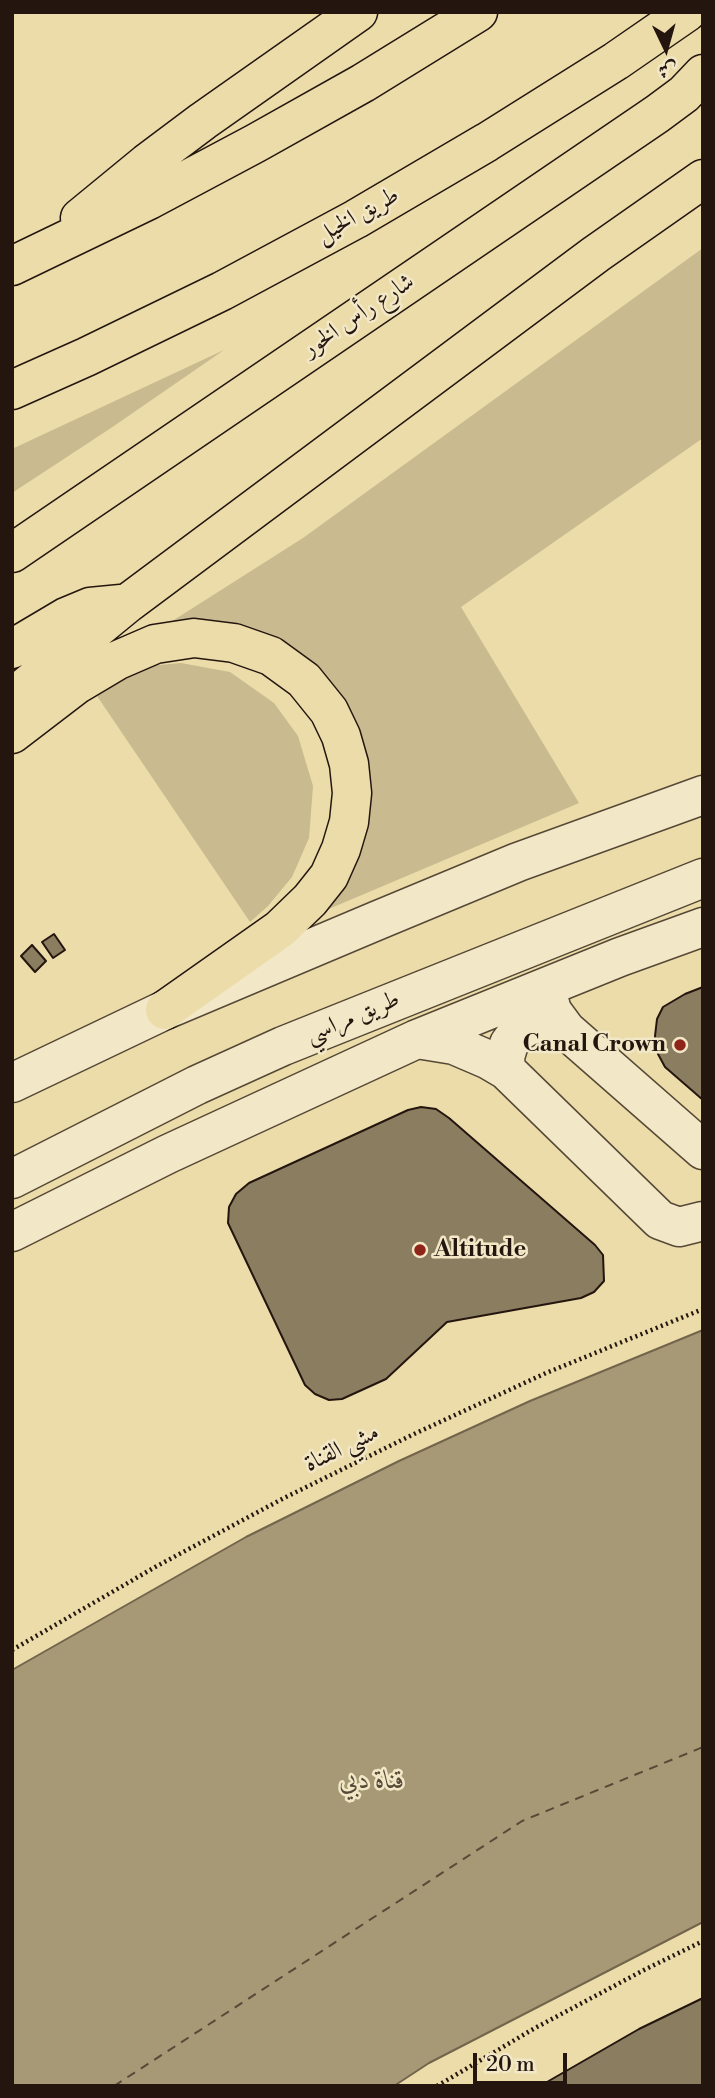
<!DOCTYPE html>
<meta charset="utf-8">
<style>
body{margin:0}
#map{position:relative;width:715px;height:2098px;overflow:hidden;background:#ebdca9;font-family:"Libre Bodoni",Amiri,serif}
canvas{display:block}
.frame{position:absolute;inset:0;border:14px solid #24160f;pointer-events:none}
.north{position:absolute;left:631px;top:14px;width:70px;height:70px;-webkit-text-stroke:5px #f2e8c7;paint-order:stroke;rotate:175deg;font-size:19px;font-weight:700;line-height:28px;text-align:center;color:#24160f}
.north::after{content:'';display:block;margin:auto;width:24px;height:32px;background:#24160f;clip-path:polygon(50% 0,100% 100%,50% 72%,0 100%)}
.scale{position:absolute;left:473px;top:2053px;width:94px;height:32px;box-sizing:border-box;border:4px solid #24160f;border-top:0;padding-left:9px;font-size:21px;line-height:24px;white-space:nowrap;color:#24160f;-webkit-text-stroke:5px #f2e8c7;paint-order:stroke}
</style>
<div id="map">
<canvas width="715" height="2098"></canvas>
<div class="frame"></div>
<div class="north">ش</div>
<div class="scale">20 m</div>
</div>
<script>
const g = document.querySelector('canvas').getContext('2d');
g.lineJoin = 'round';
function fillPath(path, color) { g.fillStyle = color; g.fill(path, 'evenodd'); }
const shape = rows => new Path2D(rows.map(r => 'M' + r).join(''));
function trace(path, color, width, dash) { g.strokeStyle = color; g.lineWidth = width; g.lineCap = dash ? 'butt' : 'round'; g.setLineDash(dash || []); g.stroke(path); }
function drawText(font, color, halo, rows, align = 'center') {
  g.font = font + ' "Libre Bodoni",Amiri,serif'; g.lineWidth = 5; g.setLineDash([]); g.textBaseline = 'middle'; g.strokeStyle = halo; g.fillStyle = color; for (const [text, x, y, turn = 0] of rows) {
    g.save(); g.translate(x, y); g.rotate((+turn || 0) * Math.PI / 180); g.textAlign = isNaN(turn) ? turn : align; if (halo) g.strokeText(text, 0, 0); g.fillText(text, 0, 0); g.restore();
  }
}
const green = shape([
 [703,248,703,438,461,607,579,803,324,911,347,705,155,632,303,538],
 [224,350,111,428,12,493,12,449],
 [181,663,230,672,274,703,298,736,313,786,309,838,292,877,268,906,250,922,95,693,137,667]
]);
const water = shape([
 [703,1330,703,1922,429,2063,394,2086,12,2086,12,1670,246,1537,399,1461,530,1401,703,1330]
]);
const ferry = shape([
 [114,2086,522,1821,703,1747]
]);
const building = shape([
 [54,934,65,950,53,958,42,942,54,934],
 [32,945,46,961,35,972,21,956,32,945],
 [703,987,703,1100,665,1067,658,1054,655,1036,657,1019,663,1007,685,994,703,987],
 [421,1107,436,1109,449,1118,595,1245,603,1255,604,1281,594,1292,581,1298,447,1322,386,1379,342,1399,329,1400,315,1394,305,1385,228,1223,229,1207,236,1194,249,1183,408,1110,421,1107],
 [703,1998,703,2086,540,2086,639,2029,703,1998]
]);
const path = shape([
 [12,1650,157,1566,284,1498,414,1434,546,1373,703,1309],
 [437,2086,535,2028,644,1970,703,1941]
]);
const minor = shape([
 [546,988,552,1011,566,1030,703,1150],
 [417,1039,454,1045,489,1060,506,1070,660,1220,679,1227,703,1221],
 [506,1070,505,1057,509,1044,517,1033,528,1026,540,1023,554,1024,566,1030],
 [12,1083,165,1010,376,921,518,862,703,795],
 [12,1179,197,1085,283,1046,703,878],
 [12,1232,168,1154,417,1039,620,957,703,927]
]);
const highway = shape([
 [80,218,147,163,203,121,358,12],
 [12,266,149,200,256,143,363,83,478,12],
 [12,390,86,357,222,291,356,219,487,142,616,61,687,12],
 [12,553,657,114,684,94,703,74],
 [12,649,66,617,90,607,121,604],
 [12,698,128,603,596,254,703,179],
 [12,734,76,685,118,660,155,644,194,638,234,643,271,656,304,680,329,711,341,736,349,764,352,793,349,822,341,849,329,876,310,900,280,929,165,1010]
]);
const markers = [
 [680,1045,7,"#8f2418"],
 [420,1250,7,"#8f2418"]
];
const streetNames = [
 ["طريق الخيل",358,216,-29],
 ["شارع رأس الخور",359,316,-34],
 ["طريق مراسي",353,1018,-23],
 ["مشي القناة",342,1449,-26]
];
const poiNames = [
 ["Canal Crown",666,1045],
 ["Altitude",434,1250,"left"]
];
const waterNames = [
 ["قناة دبي",372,1782]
];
fillPath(green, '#c9ba8f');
fillPath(water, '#a79975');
trace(water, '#73654c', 2);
trace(ferry, '#584a38', 2, [9, 7]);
fillPath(building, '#8b7d5f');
trace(building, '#24160f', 2);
trace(minor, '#564836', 41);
trace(highway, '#24160f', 41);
trace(path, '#24160f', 4.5, [2, 3.5]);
trace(minor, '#f2e8c7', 38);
trace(highway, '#ebdca9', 38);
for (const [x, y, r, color] of markers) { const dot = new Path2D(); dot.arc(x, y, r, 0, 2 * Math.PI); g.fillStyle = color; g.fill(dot); trace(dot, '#f2e8c7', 2.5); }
drawText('24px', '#24160f', '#f2e8c7', streetNames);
drawText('bold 24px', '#24160f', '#f2e8c7', poiNames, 'right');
drawText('italic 26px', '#584a38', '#f2e8c7', waterNames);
</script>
